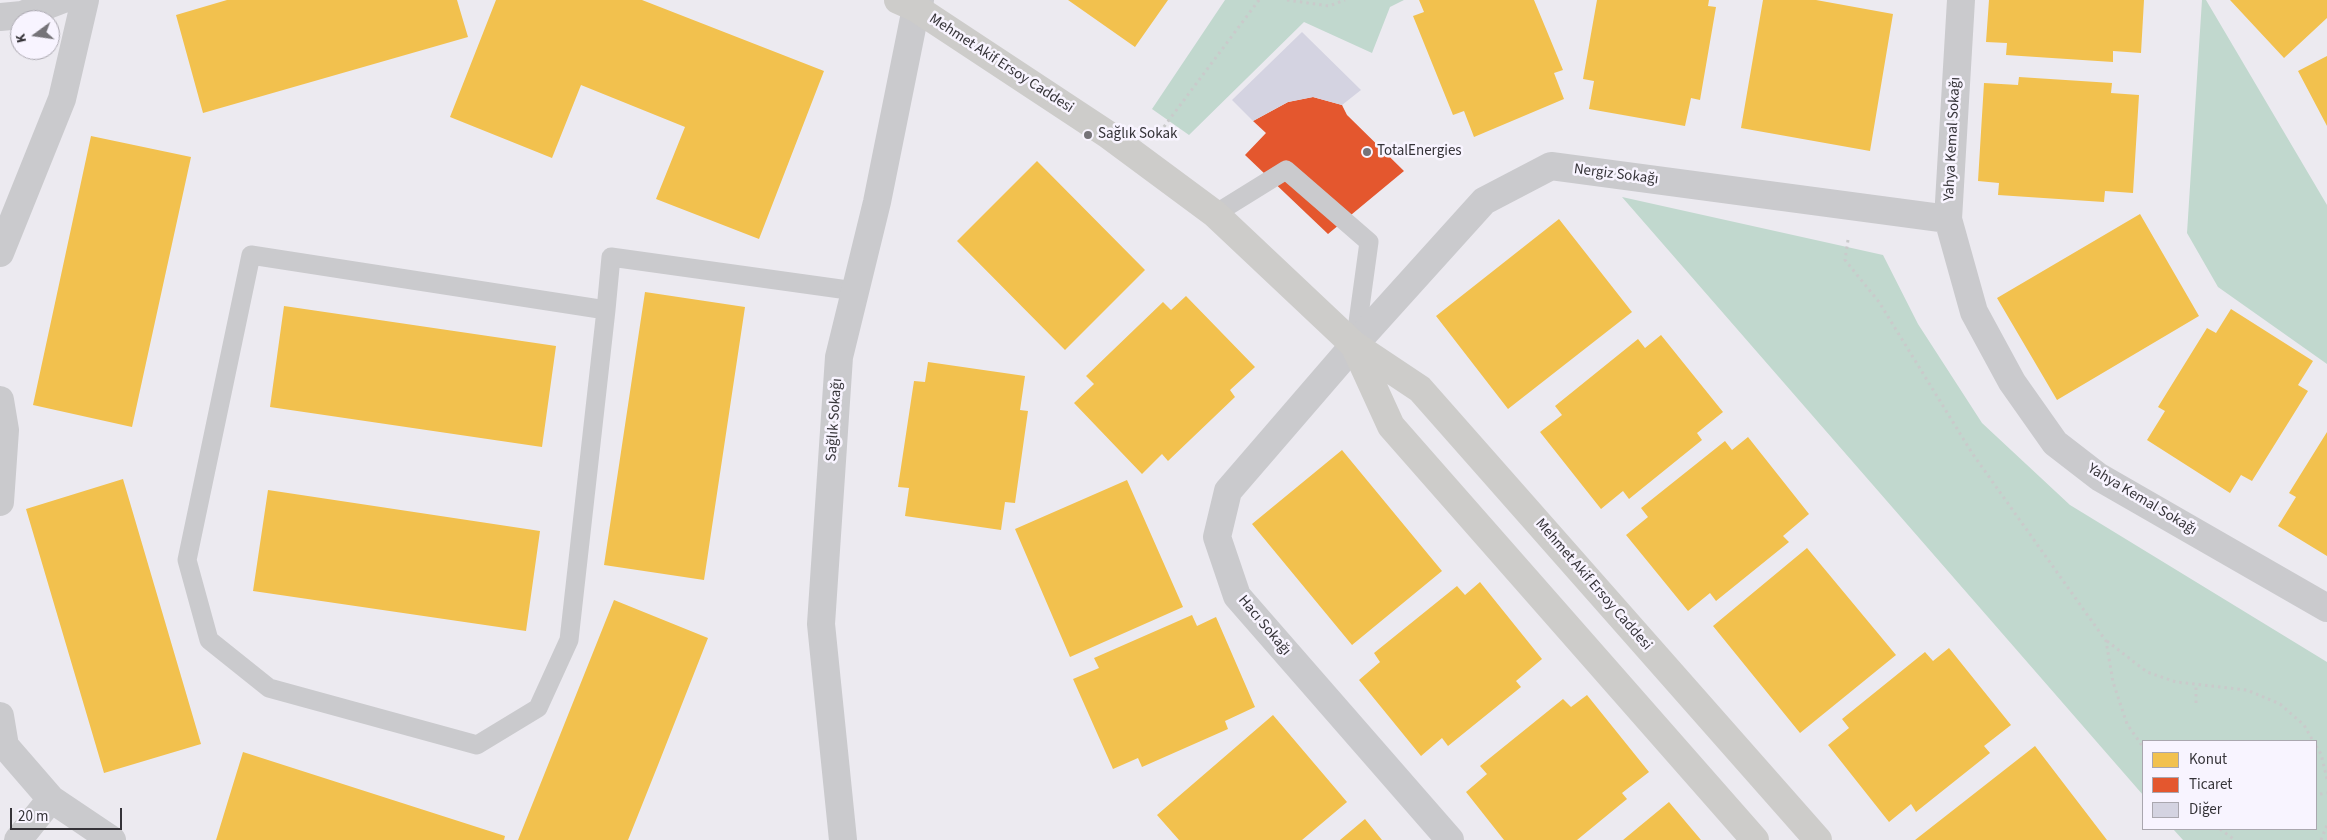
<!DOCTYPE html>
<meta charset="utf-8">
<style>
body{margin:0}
#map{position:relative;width:2327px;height:840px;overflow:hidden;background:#eceaf0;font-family:"Source Sans 3",sans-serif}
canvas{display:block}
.legend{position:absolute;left:2142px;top:740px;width:175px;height:90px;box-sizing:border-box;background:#f8f4ff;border:1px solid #aaa7af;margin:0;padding:6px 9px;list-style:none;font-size:15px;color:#353338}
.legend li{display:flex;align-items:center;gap:10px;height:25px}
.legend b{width:25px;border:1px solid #aaa7af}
.north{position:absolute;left:10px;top:10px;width:50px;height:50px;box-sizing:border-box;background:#f8f4ff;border:1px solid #aaa7af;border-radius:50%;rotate:256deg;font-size:14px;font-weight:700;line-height:20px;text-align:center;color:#353338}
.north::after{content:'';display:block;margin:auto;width:18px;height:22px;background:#757378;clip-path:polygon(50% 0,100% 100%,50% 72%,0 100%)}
.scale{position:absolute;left:10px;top:808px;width:112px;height:22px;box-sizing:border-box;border:2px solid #353338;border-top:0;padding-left:6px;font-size:15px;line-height:18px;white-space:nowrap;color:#353338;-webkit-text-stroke:4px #f8f4ff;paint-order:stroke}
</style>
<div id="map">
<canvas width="2327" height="840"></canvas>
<ul class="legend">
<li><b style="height:14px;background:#f2c14e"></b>Konut</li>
<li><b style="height:14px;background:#e4572e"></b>Ticaret</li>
<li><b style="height:14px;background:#d4d3e1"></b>Diğer</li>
</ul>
<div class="north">K</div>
<div class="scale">20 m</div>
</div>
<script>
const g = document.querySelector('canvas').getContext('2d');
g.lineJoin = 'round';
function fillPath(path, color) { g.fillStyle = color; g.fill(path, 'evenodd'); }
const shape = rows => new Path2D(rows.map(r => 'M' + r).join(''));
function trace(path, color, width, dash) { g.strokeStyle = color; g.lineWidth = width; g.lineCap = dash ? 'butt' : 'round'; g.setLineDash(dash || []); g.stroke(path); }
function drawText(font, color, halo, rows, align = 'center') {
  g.font = font + ' "Source Sans 3",sans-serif'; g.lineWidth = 5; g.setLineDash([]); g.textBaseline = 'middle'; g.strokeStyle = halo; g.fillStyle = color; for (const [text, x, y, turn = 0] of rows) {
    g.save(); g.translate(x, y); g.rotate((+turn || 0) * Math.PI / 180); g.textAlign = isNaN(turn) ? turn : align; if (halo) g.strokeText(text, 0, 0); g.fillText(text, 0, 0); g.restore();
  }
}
const green = shape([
 [1225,0,1404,0,1390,7,1372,53,1304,22,1189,135,1152,109],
 [2202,0,2206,0,2327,205,2327,364,2218,287,2187,233],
 [1622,197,1883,255,1918,324,1982,423,2070,505,2327,662,2327,840,2183,840,2173,829,2316,829,2316,741,2143,741,2143,795]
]);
const homes = shape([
 [227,0,457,0,468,37,203,113,176,15],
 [496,0,642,0,824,71,759,239,656,199,685,127,581,85,552,158,450,117],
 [1068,0,1168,0,1135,47],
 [1419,0,1534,0,1563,70,1554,73,1564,99,1474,137,1464,111,1453,115,1413,16,1424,12],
 [1597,0,1709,0,1708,6,1716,7,1700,100,1691,98,1685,126,1589,109,1594,81,1583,79],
 [1763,0,1816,0,1893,14,1870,151,1741,128],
 [1989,0,2144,0,2141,53,2113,51,2113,62,2006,55,2007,43,1986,42],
 [2230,0,2327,0,2327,18,2284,58],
 [2327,56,2327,126,2298,71],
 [2019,77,2112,83,2111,93,2139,95,2133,193,2105,191,2104,202,1998,195,1999,183,1978,181,1984,83,2018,85],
 [91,136,191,157,132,427,33,405],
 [1037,161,1145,270,1065,350,957,241],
 [2140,214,2199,316,2057,400,1997,298],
 [1559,219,1632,312,1508,409,1436,316],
 [645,292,745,307,704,580,604,565],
 [1186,296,1255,367,1230,390,1235,397,1168,461,1162,454,1142,474,1074,403,1094,384,1086,376,1163,302,1171,310],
 [284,306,556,346,542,447,270,407],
 [2231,309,2313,361,2298,385,2308,391,2252,481,2241,475,2230,493,2147,440,2165,411,2158,407,2207,328,2216,333],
 [1661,335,1723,412,1697,433,1702,440,1629,499,1623,491,1601,509,1540,432,1562,415,1555,406,1638,339,1645,348],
 [928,362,1025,376,1020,410,1028,411,1015,503,1005,502,1001,530,905,516,909,488,898,487,914,381,925,382],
 [2327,432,2327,556,2278,526,2296,497,2289,493],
 [1748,437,1809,514,1783,536,1789,542,1716,601,1710,593,1688,611,1626,535,1648,517,1641,508,1725,441,1732,450],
 [1342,450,1442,571,1352,645,1252,524],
 [123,479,201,744,104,773,26,509],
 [1127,480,1183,607,1070,657,1015,529],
 [268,490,540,531,526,631,253,591],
 [1807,548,1896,655,1800,733,1713,626],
 [1480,582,1542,659,1516,681,1521,687,1448,746,1442,738,1421,756,1359,680,1380,662,1374,653,1457,586,1465,595],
 [614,600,708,638,658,765,628,840,518,840],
 [1192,615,1197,626,1216,617,1255,707,1225,721,1228,729,1142,767,1138,758,1113,769,1073,679,1099,668,1094,658],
 [1949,648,2011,725,1984,746,1990,753,1916,812,1911,804,1889,822,1828,745,1849,728,1842,719,1925,652,1933,661],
 [1587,695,1649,772,1622,793,1627,799,1577,840,1504,840,1466,792,1487,774,1480,766,1563,699,1571,707],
 [1273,715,1347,802,1302,840,1179,840,1157,815],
 [2035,746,2107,840,1915,840],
 [243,752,505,836,504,840,216,840],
 [1669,802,1701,840,1623,840],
 [1365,819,1382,840,1340,840]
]);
const shops = shape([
 [1313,97,1342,105,1347,115,1404,171,1328,234,1245,155,1266,133,1253,121,1288,102]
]);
const building = shape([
 [1302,32,1361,90,1342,105,1313,97,1288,102,1253,121,1232,100]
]);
const path = shape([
 [1287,0,1329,6,1345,0],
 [1160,132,1259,0],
 [1848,240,1845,260,1879,302,1972,453,2106,641,2113,682,2127,724,2143,747],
 [2107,641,2147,672,2176,682,2247,690,2280,704,2304,725,2313,741],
 [2196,703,2196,685],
 [2316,746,2321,754,2327,779],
 [2320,794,2327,793],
 [2220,829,2235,840],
 [2321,840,2327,825]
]);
const lane = shape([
 [1215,214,1286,170,1369,242,1355,344],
 [606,310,251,255,187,560,209,640,269,688,477,745,538,708,569,640,606,310,611,257,855,291]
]);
const street = shape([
 [1961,0,1948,219,1974,312,2012,382,2055,443,2099,477,2327,608],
 [0,17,22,15,61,0],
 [0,253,62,99,85,0],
 [0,400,5,430,0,502],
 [0,716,5,746,51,799,112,840],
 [18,840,51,799],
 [843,840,821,624,839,357,877,202,916,8,920,0],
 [1450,840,1237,596,1217,537,1228,491,1354,345,1484,201,1551,166,1948,219]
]);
const secondary = shape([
 [898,0,916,8,1107,134,1215,214,1354,345,1420,389,1818,840],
 [1354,345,1391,426,1755,840]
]);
const markers = [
 [1088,135,5,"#757378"],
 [1367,152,5,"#757378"]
];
const streetNames = [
 ["Mehmet Akif Ersoy Caddesi",1001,64,33],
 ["Yahya Kemal Sokağı",1953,139,-87],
 ["Nergiz Sokağı",1616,175,7],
 ["Sağlık Sokağı",835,420,-86],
 ["Yahya Kemal Sokağı",2142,500,31],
 ["Mehmet Akif Ersoy Caddesi",1593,585,49],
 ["Hacı Sokağı",1264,626,50]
];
const poiNames = [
 ["Sağlık Sokak",1098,135],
 ["TotalEnergies",1377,152]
];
fillPath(green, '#c1d8ce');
fillPath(homes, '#f2c14e');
fillPath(shops, '#e4572e');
fillPath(building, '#d4d3e1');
trace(path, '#cacacb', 3, [2.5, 4]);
trace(lane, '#cacacd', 19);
trace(street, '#cacacd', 28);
trace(secondary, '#cdccca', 28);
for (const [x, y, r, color] of markers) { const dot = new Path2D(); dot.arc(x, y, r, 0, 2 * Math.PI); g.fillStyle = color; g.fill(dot); trace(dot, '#f8f4ff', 2); }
drawText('15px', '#353338', '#f8f4ff', streetNames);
drawText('15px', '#353338', '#f8f4ff', poiNames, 'left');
</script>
